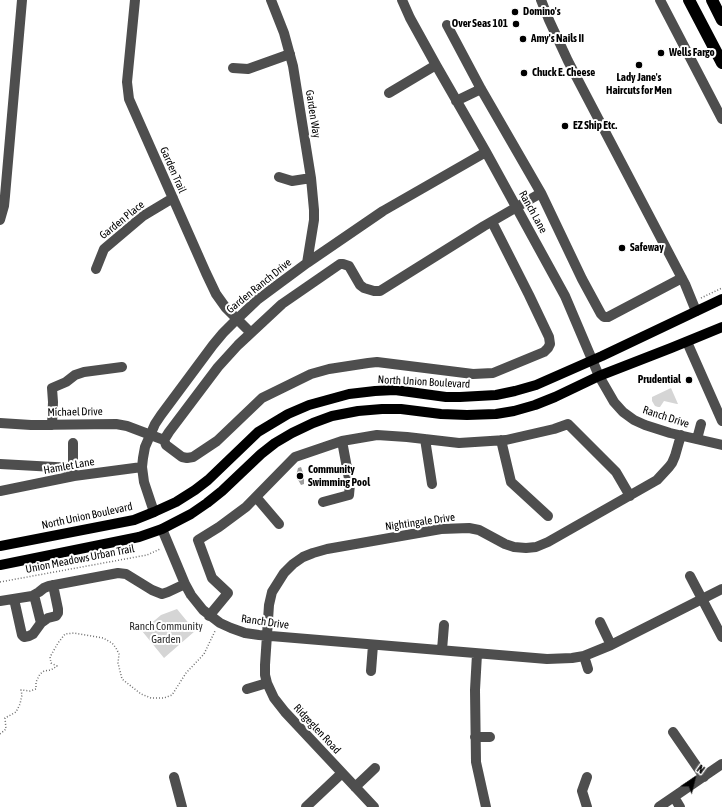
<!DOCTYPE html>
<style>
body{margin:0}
#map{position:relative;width:722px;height:807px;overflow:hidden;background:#fff;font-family:"Asap Condensed",sans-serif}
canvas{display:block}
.north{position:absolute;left:674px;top:759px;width:40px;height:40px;-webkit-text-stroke:3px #fff;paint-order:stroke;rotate:35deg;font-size:11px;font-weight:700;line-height:16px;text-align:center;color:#000}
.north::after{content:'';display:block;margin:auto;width:14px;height:18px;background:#000;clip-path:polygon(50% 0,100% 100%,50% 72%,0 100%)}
</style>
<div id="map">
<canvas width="722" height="807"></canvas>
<div class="north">N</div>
</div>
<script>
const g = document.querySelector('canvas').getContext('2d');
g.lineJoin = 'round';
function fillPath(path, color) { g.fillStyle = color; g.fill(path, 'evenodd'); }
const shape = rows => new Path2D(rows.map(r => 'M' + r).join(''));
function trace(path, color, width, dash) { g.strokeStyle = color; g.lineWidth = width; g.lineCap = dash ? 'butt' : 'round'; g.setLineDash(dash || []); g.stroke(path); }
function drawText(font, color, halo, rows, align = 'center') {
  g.font = font + ' "Asap Condensed",sans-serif'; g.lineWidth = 4; g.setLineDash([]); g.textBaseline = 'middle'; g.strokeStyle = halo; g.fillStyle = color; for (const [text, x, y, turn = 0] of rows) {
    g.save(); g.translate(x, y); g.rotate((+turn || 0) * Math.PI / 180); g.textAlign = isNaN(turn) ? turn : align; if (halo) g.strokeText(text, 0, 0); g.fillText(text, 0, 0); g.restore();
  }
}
const green = shape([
 [671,388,678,404,677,404,664,401,660,407,658,407,655,406,652,401,652,397],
 [177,609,195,631,164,658,142,631,161,615]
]);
const water = shape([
 [301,467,304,476,304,484,301,485,296,476,298,468]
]);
const path = shape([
 [701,298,722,288],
 [0,582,147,555,160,549],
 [0,734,6,729,5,718,16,712,20,704,22,695,21,690,30,691,36,689,36,682,40,674,44,671,51,670,57,666,51,663,50,657,58,643,65,634,74,633,103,638,112,643,116,648,119,654,118,663,122,679,141,694,151,698,164,698,172,695,186,673,204,654,215,631]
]);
const minor = shape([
 [135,0,127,82,129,99,206,273,216,294,226,308,251,333],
 [271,0,284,33,293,66,311,178,314,210,314,220,307,263],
 [402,0,410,18,436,65,486,152,565,296,599,376,614,402,623,412,634,420,645,425,670,433,722,445],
 [541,0,549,20,568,61,685,284,696,311],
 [660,0,722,119],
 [447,25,481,89,541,193,582,279,601,314,604,317,608,317,682,278],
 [233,68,248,69,290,54],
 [389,93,436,65],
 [456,101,481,89],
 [279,177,292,181,311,178],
 [0,220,4,206,5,196,22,0],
 [96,269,104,249,143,216,173,198],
 [687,342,722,421],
 [0,423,31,425,116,424,127,426,164,440,166,445,182,457,187,458,193,457,217,441,262,398,311,374,329,369,368,363,377,362,473,374,493,373,544,352,548,348,550,344,549,337,529,295,492,222],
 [52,425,53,402,52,388,66,382,75,375,84,372,122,367],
 [425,439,432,484],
 [697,439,701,424],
 [164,440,169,432,218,367,238,345,282,304,340,264,343,264,349,266,360,285,364,288,374,291,380,291,484,226,541,193],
 [501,440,511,482,548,516],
 [0,464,73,468,73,443],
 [0,491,74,476,142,467],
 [256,497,279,524],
 [323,502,349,495,350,484,342,441],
 [154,512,144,482,142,467,143,458,145,447,155,424,161,415,213,345,223,333,237,319,257,300,307,263,383,211,486,152],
 [162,529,185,584,191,595,203,610,220,623,231,628,245,633,259,635,547,659,572,658,584,656,611,645,722,589],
 [690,576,722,637],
 [34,595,41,623],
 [14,599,22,635,24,637,29,636,33,634,41,623,48,618,56,616,58,613,58,609,53,585],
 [0,601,32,596,39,592,44,588,49,586,118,573,126,574,152,590,162,594,168,592,185,584],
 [209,616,228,593,212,578,198,540,219,527,246,507,295,457,342,441,377,435,407,437,459,443,506,440,554,429,568,424,616,472,630,496],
 [600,622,611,645],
 [442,650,444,625],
 [477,654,475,690,476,762,486,807],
 [584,656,588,669],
 [371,671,373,645],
 [247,689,267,683],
 [673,732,704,777],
 [475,737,490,737],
 [174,777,182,807],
 [587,777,582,791,587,807],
 [355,787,375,768],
 [674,797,680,807],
 [306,807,342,773],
 [374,807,285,712,274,698,267,683,265,675,265,665,269,605,272,592,284,573,293,564,303,557,313,553,327,549,441,529,469,528,479,530,505,544,514,547,526,548,536,547,548,542,657,480,669,467,672,463,675,456,681,435],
 [659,807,722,764]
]);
const major = shape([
 [0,546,134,520,154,512,176,502,195,490,208,480,258,432,288,414,309,405,349,394,375,391,395,390,446,397,460,397,496,395,515,391,536,385,602,356,722,299],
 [0,565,139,537,162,529,191,514,207,503,222,491,261,454,275,443,292,433,313,423,332,416,358,411,382,409,401,409,441,414,467,415,496,414,514,411,535,405,555,397,599,376,671,348,722,327]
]);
const highway = shape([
 [689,0,722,63],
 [712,0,722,20]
]);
const markers = [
 [515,12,4,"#000"],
 [516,24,4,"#000"],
 [523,39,4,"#000"],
 [661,53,4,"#000"],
 [639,65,4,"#000"],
 [524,73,4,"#000"],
 [565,126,4,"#000"],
 [622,248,4,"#000"],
 [689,380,4,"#000"],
 [300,476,4,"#000"]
];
const poiNames = [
 ["Domino's",523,12],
 ["Over Seas 101",508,24,"right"],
 ["Amy's Nails II",531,39],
 ["Wells Fargo",669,53],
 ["Chuck E. Cheese",532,73],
 ["Lady Jane's",639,78,"center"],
 ["Haircuts for Men",639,91,"center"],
 ["EZ Ship Etc.",573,126],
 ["Safeway",630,248],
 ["Prudential",681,380,"right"],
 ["Community",308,470],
 ["Swimming Pool",308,483]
];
const streetNames = [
 ["Garden Way",313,114,81],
 ["Garden Trail",173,170,66],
 ["Ranch Lane",533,212,61],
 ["Garden Place",122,220,-39],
 ["Garden Ranch Drive",259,286,-39],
 ["North Union Boulevard",424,382,3],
 ["Michael Drive",75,412,-1],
 ["Ranch Drive",666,417,18],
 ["Hamlet Lane",69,466,-10],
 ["North Union Boulevard",87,516,-12],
 ["Nightingale Drive",420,522,-8],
 ["Union Meadows Urban Trail",80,559,-11],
 ["Ranch Drive",265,622,8],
 ["Ridgeglen Road",317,729,47]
];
const parkNames = [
 ["Ranch Community",166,627],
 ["Garden",166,640]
];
fillPath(green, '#d5d5d5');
fillPath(water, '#9c9c9c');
trace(path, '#707070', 1.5, [1, 2]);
trace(minor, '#4e4e4e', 10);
trace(major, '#000', 10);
trace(highway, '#000', 12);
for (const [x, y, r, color] of markers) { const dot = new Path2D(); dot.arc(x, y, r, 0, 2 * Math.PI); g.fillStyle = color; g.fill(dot); trace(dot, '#fff', 1.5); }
drawText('bold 11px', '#000', '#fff', poiNames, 'left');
drawText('11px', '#000', '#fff', streetNames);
drawText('11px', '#2c2c2c', '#fff', parkNames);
</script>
